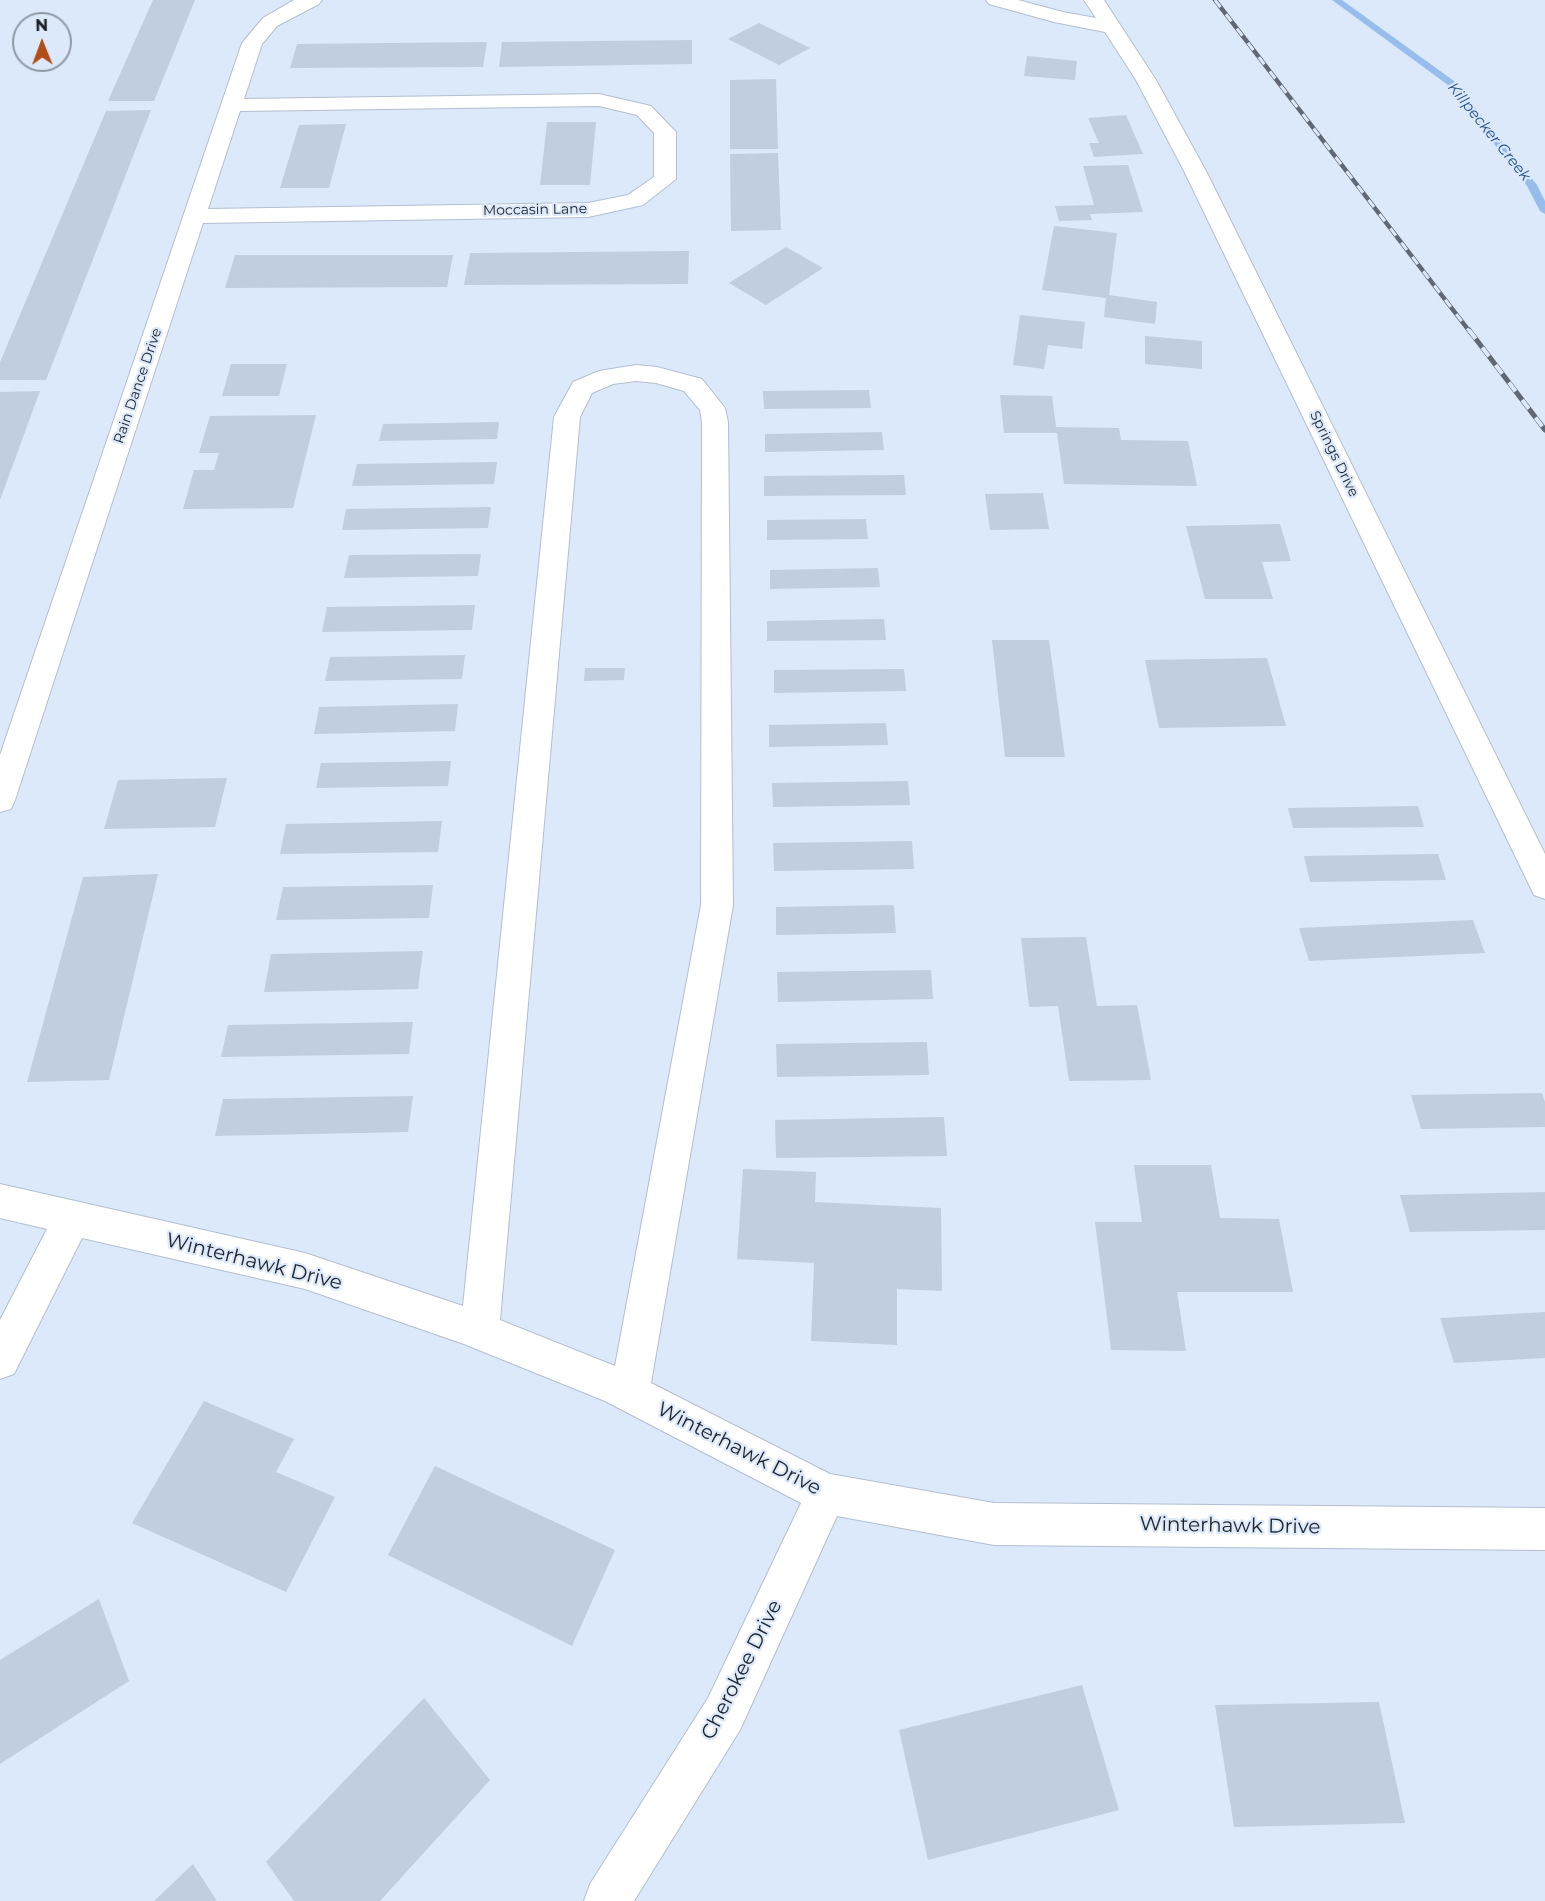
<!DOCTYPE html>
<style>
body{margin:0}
#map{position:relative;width:1545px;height:1901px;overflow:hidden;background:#dce9fa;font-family:Montserrat,sans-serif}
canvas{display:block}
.north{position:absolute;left:12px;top:12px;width:60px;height:60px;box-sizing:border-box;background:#dce9fa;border:2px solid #9099a6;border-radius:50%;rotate:359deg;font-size:16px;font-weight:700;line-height:24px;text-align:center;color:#1d2229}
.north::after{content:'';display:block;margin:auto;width:21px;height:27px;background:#b24e1a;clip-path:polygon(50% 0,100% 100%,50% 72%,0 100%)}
</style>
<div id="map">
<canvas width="1545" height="1901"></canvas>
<div class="north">N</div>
</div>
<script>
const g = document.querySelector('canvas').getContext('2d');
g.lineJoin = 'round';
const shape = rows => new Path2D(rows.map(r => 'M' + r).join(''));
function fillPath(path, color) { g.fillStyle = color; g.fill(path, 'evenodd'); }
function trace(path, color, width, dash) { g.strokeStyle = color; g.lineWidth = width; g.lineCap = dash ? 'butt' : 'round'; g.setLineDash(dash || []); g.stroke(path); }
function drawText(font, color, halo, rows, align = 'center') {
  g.font = font + ' Montserrat,sans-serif'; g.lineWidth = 4.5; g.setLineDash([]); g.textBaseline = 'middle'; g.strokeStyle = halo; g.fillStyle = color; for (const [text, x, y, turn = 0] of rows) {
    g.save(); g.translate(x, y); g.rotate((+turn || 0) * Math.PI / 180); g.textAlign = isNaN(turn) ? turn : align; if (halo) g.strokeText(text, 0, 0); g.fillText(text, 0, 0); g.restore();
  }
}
const stream = shape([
 [1332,0,1342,0,1454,81,1537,185,1545,201,1545,214,1540,211,1527,186,1448,85,1332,0]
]);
const building = shape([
 [153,0,195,0,154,101,108,101],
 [759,23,810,48,779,65,728,39],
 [692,40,692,64,499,67,502,42],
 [487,42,483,67,290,68,297,44],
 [1027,56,1077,61,1075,80,1024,76],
 [776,79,778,149,730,149,730,80],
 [151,110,46,380,0,380,0,362,106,111],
 [1126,115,1143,154,1094,157,1089,143,1099,143,1088,118],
 [547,122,596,122,590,185,540,185],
 [346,124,329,188,280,188,299,125],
 [778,153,781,230,731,231,730,154],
 [1128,165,1143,212,1090,214,1092,220,1059,221,1055,206,1094,205,1083,166],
 [1054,226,1117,233,1109,295,1157,302,1155,324,1104,317,1106,298,1042,290],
 [786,247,823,268,766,305,729,283],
 [689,251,688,284,464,285,470,253],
 [235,255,453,255,447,287,225,288],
 [1020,315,1085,322,1082,349,1048,345,1044,369,1013,365],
 [1145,336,1202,341,1202,369,1145,364],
 [231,364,287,364,279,396,222,396],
 [869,390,871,408,764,409,763,391],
 [40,391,0,500,0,392],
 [1000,395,1052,396,1056,427,1119,428,1121,440,1188,441,1197,486,1064,484,1057,433,1004,433],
 [316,415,293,508,183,509,194,470,214,470,219,453,199,453,210,416],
 [499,422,497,439,379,441,383,424],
 [882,432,884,450,765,452,765,434],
 [497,462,494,484,352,486,357,464],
 [904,475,906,495,764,496,764,476],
 [1043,493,1049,529,990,530,985,494],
 [491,507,488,528,342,530,346,509],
 [866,519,868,539,767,540,767,520],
 [1280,524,1291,561,1262,562,1273,599,1205,599,1186,526],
 [481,554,478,576,344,578,349,555],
 [878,568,880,587,770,589,770,570],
 [475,605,472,630,322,632,327,607],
 [884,619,886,640,767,641,767,621],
 [992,640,1049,640,1065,757,1005,757],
 [465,655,462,679,325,681,330,657],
 [1267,658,1286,726,1159,728,1145,660],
 [585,668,625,668,624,680,584,681],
 [904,669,906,691,774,693,774,670],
 [458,704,455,731,314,734,319,707],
 [886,723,888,745,769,747,769,725],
 [451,761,448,786,316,788,321,763],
 [227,778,215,827,104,829,118,780],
 [908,781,910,805,773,807,772,783],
 [1418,806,1424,827,1293,828,1288,808],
 [442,821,438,852,280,854,286,824],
 [912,841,914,869,774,871,773,843],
 [1438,854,1446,880,1310,882,1304,856],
 [158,874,109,1080,27,1082,83,877],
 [433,885,429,918,276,920,283,887],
 [894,905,896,933,776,935,776,907],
 [1473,920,1485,953,1309,961,1299,928],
 [1086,937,1097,1006,1137,1005,1151,1080,1069,1081,1058,1006,1029,1007,1021,938],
 [423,951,418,989,264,992,271,954],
 [931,970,933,999,778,1002,777,972],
 [413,1022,409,1054,221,1057,228,1025],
 [927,1042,929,1075,777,1077,776,1044],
 [1542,1093,1545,1102,1545,1127,1421,1129,1411,1095],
 [413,1096,408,1132,215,1136,223,1099],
 [944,1117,947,1156,776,1158,775,1120],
 [1134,1165,1211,1165,1220,1218,1279,1219,1293,1292,1177,1292,1186,1351,1111,1350,1095,1222,1142,1222],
 [743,1169,816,1172,815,1202,941,1208,942,1291,897,1289,897,1345,811,1341,814,1263,737,1259],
 [1545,1192,1545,1230,1410,1232,1400,1195],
 [1545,1312,1545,1358,1454,1363,1440,1318],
 [204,1401,294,1439,276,1472,335,1497,286,1592,132,1523],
 [435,1466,615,1550,572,1646,388,1555],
 [99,1599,129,1681,0,1764,0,1660],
 [1082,1685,1119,1810,928,1860,899,1730],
 [424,1698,490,1780,380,1901,294,1901,266,1862],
 [1379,1702,1405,1823,1234,1827,1215,1705],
 [193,1864,217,1901,154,1901]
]);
const street = shape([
 [294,0,322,0,319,4,277,26,262,44,244,99,599,94,651,106,672,128,676,132,676,179,643,205,588,217,203,223,15,800,11,809,0,812,0,755,242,43,263,18,294,0],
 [599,106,637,115,654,133,654,177,628,195,588,203,208,209,240,111,599,106],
 [986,0,1018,0,1063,12,1096,18,1084,0,1104,0,1156,80,1206,171,1545,854,1545,899,1534,895,1184,171,1136,80,1105,32,1054,22,989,4,986,0],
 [636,365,657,367,702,379,725,408,728,422,733,905,651,1383,830,1474,994,1503,1545,1508,1545,1550,994,1545,837,1516,740,1730,634,1901,584,1901,590,1884,708,1698,801,1503,605,1401,464,1344,305,1289,82,1238,14,1374,0,1379,0,1320,47,1229,0,1218,0,1184,305,1253,463,1306,554,417,573,382,599,371,636,365],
 [636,381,656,383,684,391,700,410,702,422,701,905,615,1366,500,1320,580,417,592,393,613,384,636,381]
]);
const railFar1 = shape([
 [1215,0,1470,332]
]);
const rail = shape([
 [1469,330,1545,430]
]);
const farStreetnames = [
 ["Moccasin Lane",535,210,-1],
 ["Rain Dance Drive",138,386,-71],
 ["Springs Drive",1334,454,64]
];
const farWaternames = [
 ["Killpecker Creek",1489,132,51]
];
const nearStreetnames = [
 ["Winterhawk Drive",254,1262,14],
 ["Winterhawk Drive",739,1449,27],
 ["Winterhawk Drive",1230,1526,1],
 ["Cherokee Drive",742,1670,-63]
];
fillPath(stream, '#97bdec');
fillPath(building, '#c1cedf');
trace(street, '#b2bfcf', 2);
fillPath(street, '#fff');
trace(railFar1, '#616873', 4.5);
trace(rail, '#616873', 5);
trace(railFar1, '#dce9fa', 3, [9]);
trace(rail, '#dce9fa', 4, [11]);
drawText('14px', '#1d2229', '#dce9fa', farStreetnames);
drawText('italic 15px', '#1d4f88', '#dce9fa', farWaternames);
drawText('20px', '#1d2229', '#dce9fa', nearStreetnames);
</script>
